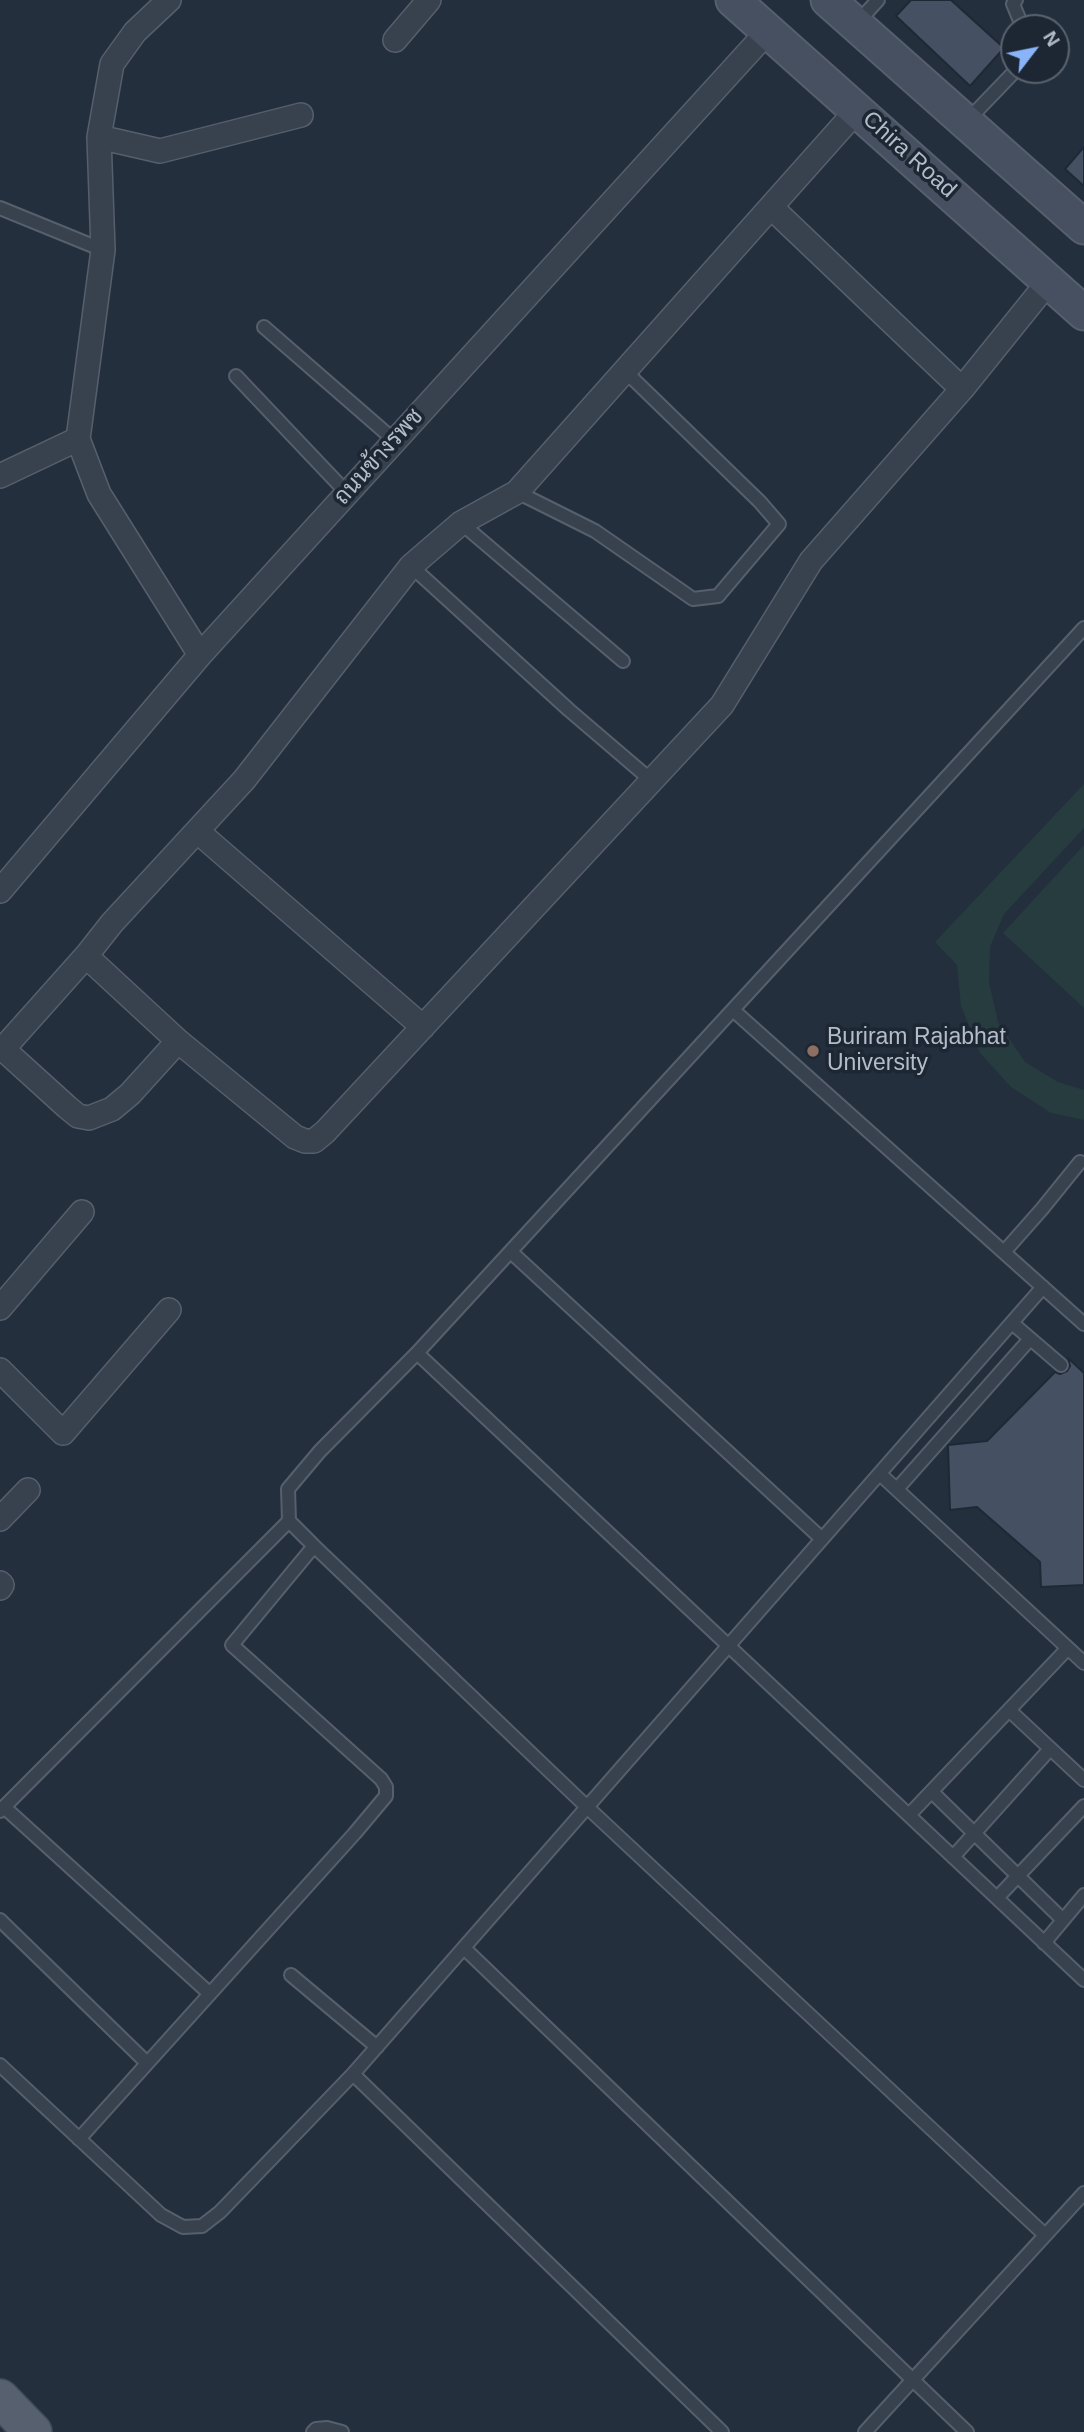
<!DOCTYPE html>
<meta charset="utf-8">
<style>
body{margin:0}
#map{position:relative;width:1084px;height:2432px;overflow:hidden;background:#242f3e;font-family:Helvetica,sans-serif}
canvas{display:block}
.north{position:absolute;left:1000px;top:14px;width:70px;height:70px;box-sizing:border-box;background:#1d2633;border:2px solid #59626f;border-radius:50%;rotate:58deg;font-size:19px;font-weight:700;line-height:28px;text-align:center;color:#b4bcc9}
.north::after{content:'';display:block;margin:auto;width:24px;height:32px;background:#8ab4f8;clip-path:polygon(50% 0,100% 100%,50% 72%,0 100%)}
</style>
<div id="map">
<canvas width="1084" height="2432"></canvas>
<div class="north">N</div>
</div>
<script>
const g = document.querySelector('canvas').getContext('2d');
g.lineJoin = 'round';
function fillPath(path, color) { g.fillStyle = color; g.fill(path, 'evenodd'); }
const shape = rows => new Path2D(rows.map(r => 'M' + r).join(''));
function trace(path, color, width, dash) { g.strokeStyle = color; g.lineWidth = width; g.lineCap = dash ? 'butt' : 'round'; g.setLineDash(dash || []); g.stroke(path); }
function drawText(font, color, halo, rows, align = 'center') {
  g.font = font + ' Helvetica,Sarabun,sans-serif'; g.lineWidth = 7; g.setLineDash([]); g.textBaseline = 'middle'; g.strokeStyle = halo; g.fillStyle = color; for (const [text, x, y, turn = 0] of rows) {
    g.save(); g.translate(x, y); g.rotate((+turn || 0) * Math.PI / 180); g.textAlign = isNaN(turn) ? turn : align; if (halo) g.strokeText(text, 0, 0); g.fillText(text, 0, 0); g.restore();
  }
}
const green = shape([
 [1084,784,1084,828,1004,914,990,947,989,982,998,1022,1025,1062,1058,1082,1084,1090,1084,1120,1051,1113,1011,1087,980,1053,961,1006,957,965,935,942],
 [1084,845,1084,1008,1003,933]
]);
const building = shape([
 [911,0,951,0,1004,48,970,86,896,16,911,0],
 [1084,147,1084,186,1065,169,1084,147],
 [1068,1358,1084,1373,1084,1585,1041,1587,1040,1562,977,1507,950,1510,948,1445,987,1441,1055,1372,1060,1374,1067,1371,1070,1366,1068,1358]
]);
const lane = shape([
 [1016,0,1013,4,1023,28],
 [856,24,878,0],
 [967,121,1016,70],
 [0,208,103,250],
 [264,327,394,440],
 [236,376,347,493],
 [517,492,595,531,693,599,718,596,779,524,760,502,625,371],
 [461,523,623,661],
 [411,566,569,710,652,781],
 [733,1010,1084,1324],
 [511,1252,822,1539],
 [1004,1252,1042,1209,1080,1162],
 [1012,1323,1061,1365],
 [417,1353,1084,1980],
 [880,1474,1084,1663],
 [897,1489,1030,1339],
 [1009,1710,1084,1780],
 [932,1792,1063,1920],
 [4,1807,209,1993],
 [0,1811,289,1521],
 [909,1815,1068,1648],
 [953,1857,1050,1749],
 [997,1898,1084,1806],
 [0,1920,147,2063],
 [1044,1943,1084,1895],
 [464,1948,967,2432],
 [291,1975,377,2047],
 [0,2065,161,2215,183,2227,202,2226,220,2212,353,2074,1043,1287],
 [353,2074,722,2432],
 [79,2139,355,1833,386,1796,386,1787,381,1779,232,1645,314,1546],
 [1045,2235,587,1807,314,1546,289,1521,288,1489,320,1451,417,1353,1084,628],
 [313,2432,316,2429,327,2428,342,2432],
 [865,2432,1084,2193]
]);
const street = shape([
 [169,0,135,32,112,64,99,137,103,250,78,439,99,494,200,655],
 [395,40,429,0],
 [99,137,160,151,301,115],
 [962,389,1049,281],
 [0,476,78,439],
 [197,831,423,1027],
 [0,891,200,655,768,31],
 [86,956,178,1041,295,1137,305,1141,314,1141,325,1132,722,705,811,561,962,389,771,207],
 [178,1041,130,1094,112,1109,89,1118,78,1116,67,1107,3,1049,86,956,112,923,244,780,411,566,461,523,517,492,858,109],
 [0,1308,82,1212],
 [0,1370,63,1433,169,1310],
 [0,1519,28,1490],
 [0,1583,2,1585,0,1588]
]);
const secondary = shape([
 [733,0,1084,313],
 [828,0,1084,227]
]);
const primary = shape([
 [0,2398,33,2432]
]);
const markers = [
 [813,1051,7,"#8d6e63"]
];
const streetNames = [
 ["Chira Road",909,155,42],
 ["ถนนข้างรพช",379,457,-48]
];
const poiNames = [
 ["Buriram Rajabhat",827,1038],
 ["University",827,1064]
];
fillPath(green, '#263c3f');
fillPath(building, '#455162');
trace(building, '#1f2835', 2);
trace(lane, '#565f6c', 16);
trace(street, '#565f6c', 26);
trace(secondary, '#565f6c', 37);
trace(primary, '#414a57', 40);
trace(lane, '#38414e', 12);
trace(street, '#38414e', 23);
trace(secondary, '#465061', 33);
trace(primary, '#56606e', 37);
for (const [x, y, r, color] of markers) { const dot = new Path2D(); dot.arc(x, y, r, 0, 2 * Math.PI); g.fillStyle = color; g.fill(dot); trace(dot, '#1d2633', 2.5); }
drawText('23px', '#b4bcc9', '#1d2633', streetNames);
drawText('23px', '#b4bcc9', '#1d2633', poiNames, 'left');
</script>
